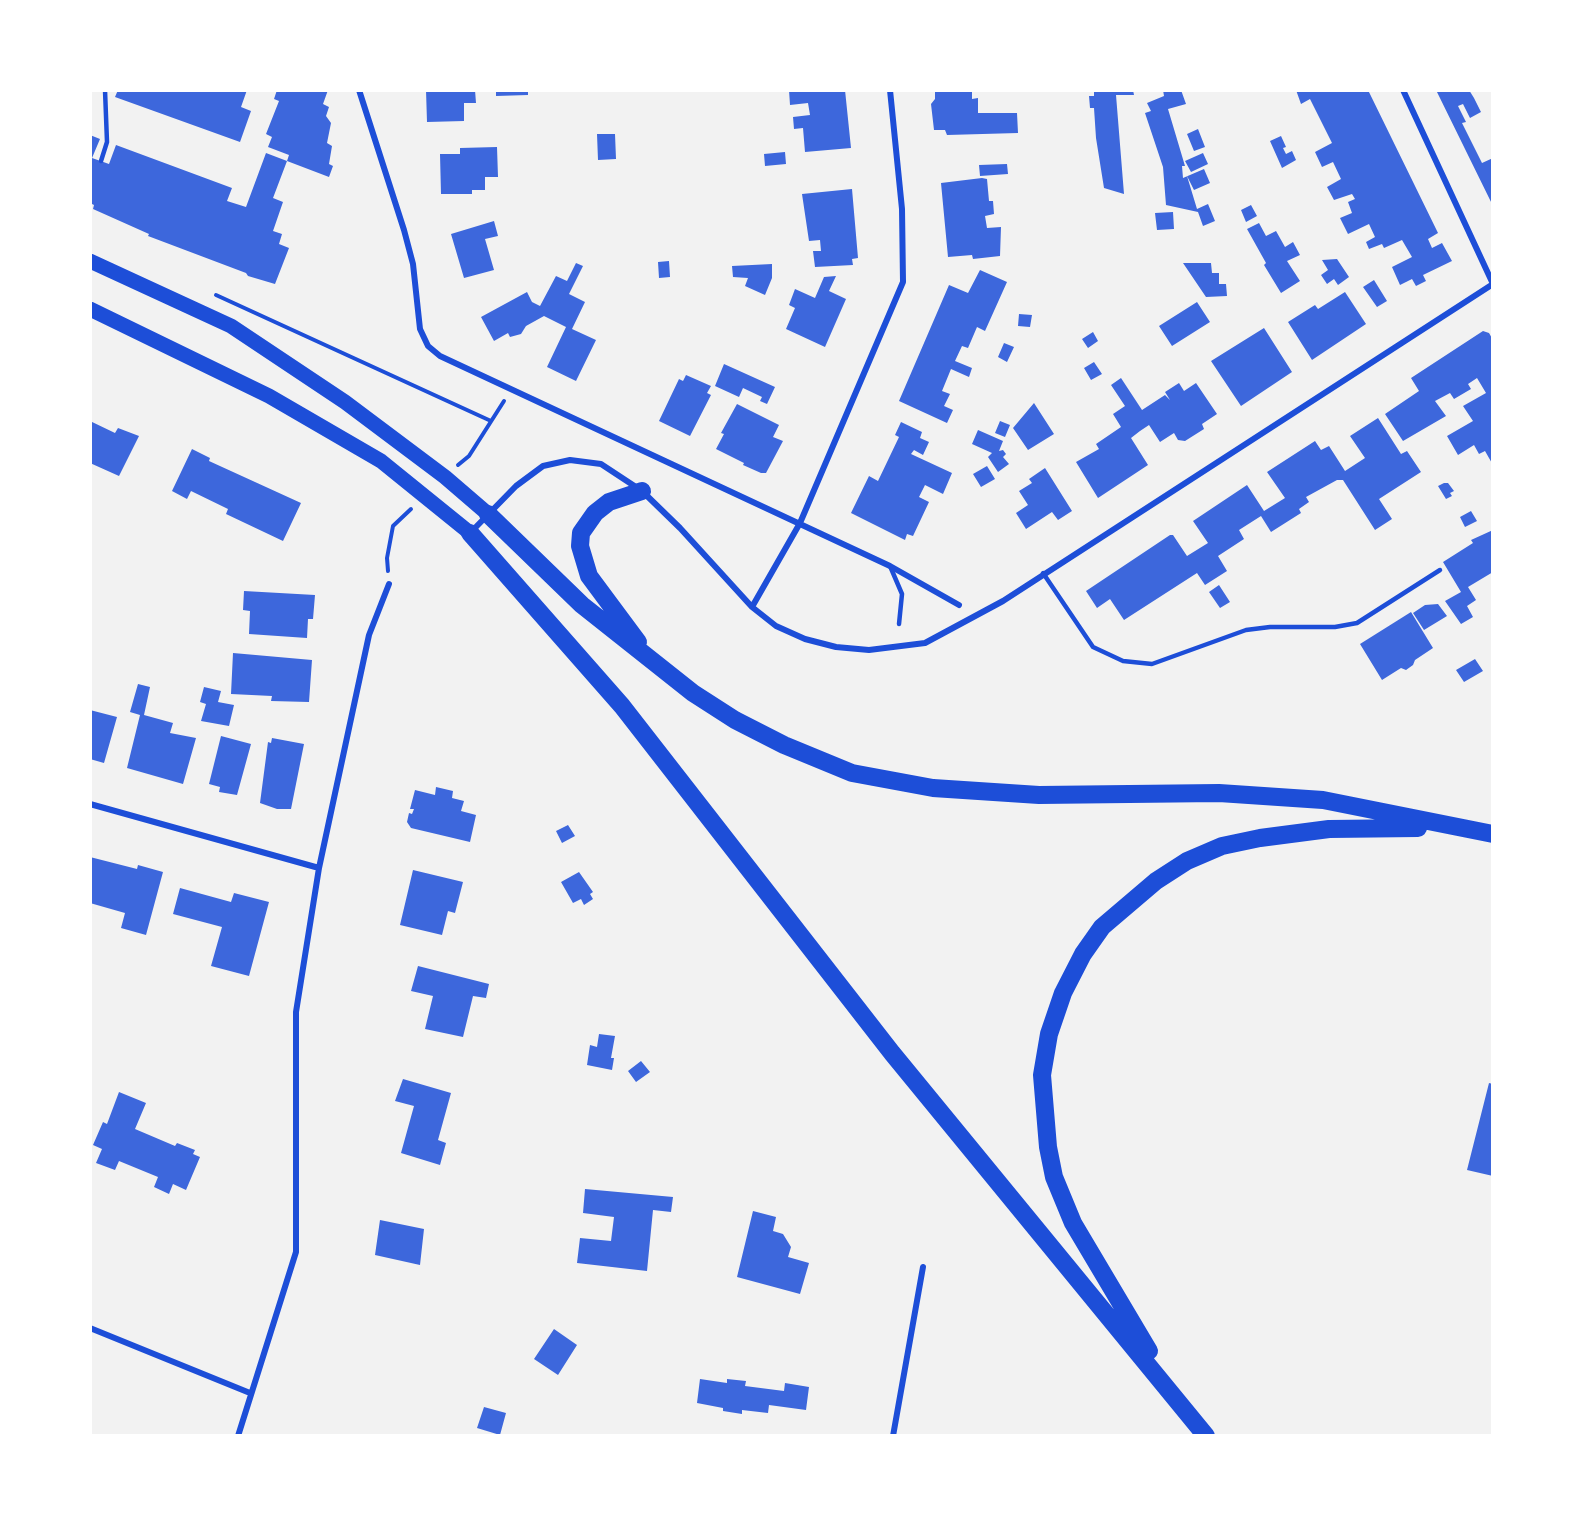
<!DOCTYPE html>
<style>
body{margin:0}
#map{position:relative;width:1583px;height:1526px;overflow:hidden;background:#f2f2f2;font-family:"Exo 2",sans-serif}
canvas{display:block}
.frame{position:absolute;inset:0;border:92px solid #fff;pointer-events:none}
</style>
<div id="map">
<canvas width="1583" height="1526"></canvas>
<div class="frame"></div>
</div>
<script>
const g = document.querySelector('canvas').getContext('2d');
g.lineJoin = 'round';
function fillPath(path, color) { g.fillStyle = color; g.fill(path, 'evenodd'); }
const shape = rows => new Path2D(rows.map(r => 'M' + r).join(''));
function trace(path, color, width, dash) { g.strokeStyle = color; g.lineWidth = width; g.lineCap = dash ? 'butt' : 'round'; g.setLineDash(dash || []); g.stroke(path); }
const building = shape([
 [118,90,247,90,241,107,251,111,240,142,115,97],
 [277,90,328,90,323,104,329,107,326,116,331,123,327,143,332,146,329,164,333,166,329,177,287,161,289,155,268,147,272,137,266,134,279,101,274,99],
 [426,90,475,90,476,103,464,103,464,121,427,122],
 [496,90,528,90,528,95,496,96],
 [789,90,845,90,851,148,805,152,803,128,794,129,793,117,810,115,808,103,790,105],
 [935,90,972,90,972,99,978,98,978,113,1017,113,1018,133,947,135,945,130,934,130,931,104,935,99],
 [1094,90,1133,90,1134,95,1116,95,1124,194,1104,188,1096,138,1094,108,1090,108,1089,96,1094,96],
 [1163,90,1181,90,1186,104,1168,109,1185,166,1182,166,1183,178,1204,169,1210,183,1194,190,1187,176,1197,209,1208,204,1215,221,1203,226,1198,212,1166,205,1163,167,1145,113,1151,111,1147,103,1164,96],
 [1296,90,1368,90,1438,233,1428,239,1432,248,1442,243,1452,261,1423,275,1426,281,1416,286,1412,279,1400,285,1392,267,1412,257,1402,240,1384,248,1382,244,1369,249,1366,242,1375,237,1369,224,1348,234,1340,218,1352,213,1348,202,1355,199,1352,194,1334,200,1327,187,1341,179,1333,162,1322,167,1315,152,1332,143,1310,99,1301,104],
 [1436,90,1469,90,1474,98,1481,112,1470,118,1463,104,1458,106,1466,122,1462,123,1482,163,1493,158,1493,206],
 [1198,129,1205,147,1194,151,1187,134],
 [597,134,615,134,616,159,598,160],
 [90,135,100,139,92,158,109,164,116,145,232,188,227,201,246,207,266,153,287,161,273,198,283,202,273,231,282,234,279,244,289,248,275,284,248,276,246,273,148,236,149,234,93,209,94,205,90,203],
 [1281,136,1286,147,1283,148,1286,154,1292,151,1296,160,1282,168,1270,141],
 [497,147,498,177,485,177,485,190,472,190,472,194,441,194,440,154,460,154,460,148],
 [785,152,786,164,765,166,764,154],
 [1203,153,1208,164,1191,172,1185,161],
 [1007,164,1008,174,980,176,979,165],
 [982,178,987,179,989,201,993,201,994,214,985,216,987,228,1001,227,1000,256,973,259,972,255,948,257,941,183],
 [852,189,858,258,852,259,853,265,815,267,813,251,821,251,820,240,809,241,802,194],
 [1251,205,1257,216,1246,222,1241,210],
 [1173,212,1174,229,1157,230,1155,213],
 [494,221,498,236,485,239,494,270,464,278,451,234],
 [1259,223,1266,236,1276,231,1285,247,1293,242,1300,255,1287,261,1300,281,1281,293,1264,265,1266,263,1247,229],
 [1337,259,1349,277,1338,285,1334,279,1327,284,1321,275,1328,270,1322,260],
 [669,261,670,277,659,278,658,262],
 [576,263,583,266,569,294,585,302,572,329,596,340,576,381,547,367,566,327,544,316,526,326,521,334,510,337,508,333,494,341,481,317,527,292,532,302,540,306,556,276,567,281],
 [1183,263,1211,263,1212,273,1219,273,1219,284,1226,284,1227,296,1206,297],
 [772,264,772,278,765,295,745,286,748,278,733,277,732,266],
 [980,270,1007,282,985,331,977,327,968,348,962,346,955,361,972,368,969,377,951,369,942,391,950,394,944,406,953,410,947,423,899,401,949,285,968,293],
 [836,276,829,291,846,299,825,347,786,329,795,308,789,305,795,289,815,298,824,277],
 [1374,280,1387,301,1377,307,1363,287],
 [1345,292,1366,324,1312,360,1288,322,1315,305,1318,309],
 [1197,302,1210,322,1172,346,1159,326],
 [1019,314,1032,315,1030,327,1018,326],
 [1264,328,1292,372,1241,406,1211,361],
 [1483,331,1489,333,1493,340,1493,465,1485,451,1479,454,1474,445,1458,455,1447,436,1473,421,1463,406,1486,393,1477,378,1468,384,1471,389,1454,399,1450,393,1435,401,1446,416,1403,441,1385,414,1419,391,1411,378],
 [1093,332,1098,341,1088,348,1082,339],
 [1004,343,1014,347,1007,362,998,357],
 [1094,362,1102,374,1091,380,1084,368],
 [724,364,775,387,767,404,760,401,762,397,743,388,739,397,715,386],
 [686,375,711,386,707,393,711,395,690,436,659,421,679,379,683,381],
 [1121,378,1142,410,1165,395,1170,400,1165,392,1179,383,1184,391,1196,383,1217,414,1202,424,1204,429,1185,441,1178,440,1174,433,1160,442,1149,425,1140,431,1131,438,1148,465,1098,498,1076,462,1099,449,1096,444,1121,427,1113,414,1125,406,1111,385],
 [1034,403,1054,434,1028,450,1013,428],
 [737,404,779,425,773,437,783,441,766,473,761,473,743,465,744,463,716,449,724,434,721,433],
 [1378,418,1401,454,1407,451,1421,472,1379,499,1392,519,1375,530,1343,480,1337,480,1306,497,1309,502,1299,509,1301,513,1271,532,1261,516,1239,530,1244,539,1218,556,1227,571,1205,585,1197,573,1124,620,1110,599,1097,608,1086,591,1170,535,1173,535,1187,556,1208,543,1193,521,1247,485,1264,511,1285,498,1267,472,1315,441,1321,450,1329,446,1345,471,1365,458,1350,436],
 [90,421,115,433,118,428,139,436,119,476,90,463],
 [1000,421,1010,425,1005,437,995,433],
 [901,422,922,432,920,438,929,442,923,455,914,450,911,454,952,473,943,494,925,485,919,497,929,502,913,536,907,534,905,540,851,513,869,476,878,481,899,437,895,435],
 [978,430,1003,441,999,451,1003,450,1006,454,1003,457,1009,464,998,472,988,457,992,453,972,444],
 [192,449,210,458,209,461,301,503,283,541,226,514,228,509,191,491,187,499,172,491],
 [987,466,995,479,981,487,973,474],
 [1045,468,1072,511,1058,520,1052,512,1026,529,1016,513,1028,505,1019,491,1032,483,1029,479],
 [1444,483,1448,483,1454,491,1450,493,1452,496,1446,499,1438,486],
 [1471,511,1477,521,1465,527,1460,517],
 [1493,530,1493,572,1468,587,1476,600,1467,606,1473,617,1461,624,1445,601,1461,592,1443,562,1473,543,1471,540],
 [1219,585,1230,602,1220,608,1209,592],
 [244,591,315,595,313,619,308,619,307,638,249,634,250,611,243,610],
 [1438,604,1447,616,1424,630,1413,613,1425,605],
 [1411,612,1433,648,1415,660,1413,665,1406,670,1401,668,1382,680,1360,644],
 [233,653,312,660,309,702,271,701,272,696,231,694],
 [1475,659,1483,671,1464,682,1456,670],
 [138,684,150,687,144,715,173,723,170,733,196,738,183,784,127,768,140,715,130,712],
 [204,687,221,691,218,702,234,705,229,726,201,721,206,704,200,702],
 [90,710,117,717,104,763,90,759],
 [221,736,251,744,237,795,219,792,220,787,209,784],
 [272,738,304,744,291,809,277,809,260,803,268,742,271,743],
 [436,787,453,791,452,798,464,801,461,811,476,815,470,842,411,828,407,822,409,813,412,814,414,809,410,809,415,790,435,795],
 [568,825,575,836,562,843,556,831],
 [90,857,137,869,138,865,163,872,146,935,121,928,125,913,90,903],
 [413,870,463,882,455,913,448,911,442,935,400,925],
 [579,872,593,892,590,894,593,899,584,905,581,899,573,903,561,882],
 [180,888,231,902,234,893,269,902,249,976,211,966,222,927,173,914],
 [418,966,489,984,486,998,473,996,463,1037,425,1029,433,996,411,991],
 [599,1034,615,1036,611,1058,614,1058,612,1070,587,1065,590,1045,597,1047],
 [641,1061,650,1072,636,1082,628,1071],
 [403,1079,451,1093,438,1140,446,1143,440,1165,401,1153,414,1106,395,1101],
 [1489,1083,1493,1084,1493,1176,1467,1170],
 [119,1092,146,1103,135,1129,175,1146,177,1143,195,1150,193,1154,200,1157,186,1190,173,1184,169,1194,154,1187,158,1177,119,1161,115,1170,96,1163,102,1149,93,1145,103,1122,107,1124],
 [585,1189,673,1197,671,1212,653,1210,647,1271,577,1263,580,1238,611,1241,614,1217,583,1213],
 [753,1211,776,1217,773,1231,783,1234,791,1247,788,1257,809,1263,800,1294,737,1277],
 [380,1220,424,1229,420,1265,375,1255],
 [554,1329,577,1345,558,1375,534,1359],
 [700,1379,727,1383,727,1379,746,1381,745,1386,784,1391,785,1383,809,1387,806,1410,769,1405,768,1413,742,1410,742,1414,723,1411,723,1408,697,1403],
 [484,1407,506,1413,500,1435,477,1428]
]);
const path = shape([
 [216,295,491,421],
 [458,465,469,456,504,401],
 [388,571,387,558,393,526,411,509]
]);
const service = shape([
 [101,161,107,142,105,90],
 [890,566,902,594,899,624],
 [1043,573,1093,647,1123,661,1152,664,1246,630,1270,627,1335,627,1357,623,1440,570]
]);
const minor = shape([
 [359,90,404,230,413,264,420,329,428,346,440,356,890,566,959,605],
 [1403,90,1493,284],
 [472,531,516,486,543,466,570,460,601,464,642,491,680,528,752,607,776,626,805,639,836,647,869,650,925,643,1003,601,1493,284],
 [752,607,800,523,903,282,902,209,890,90],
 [90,804,319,868],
 [90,1328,250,1393],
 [238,1436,296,1252,296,1012,319,868,369,635,389,584],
 [893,1436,923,1267]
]);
const primary = shape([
 [90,261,231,326,345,402,445,477,488,514],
 [90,309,269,396,381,461,470,533]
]);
const motorway = shape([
 [488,514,582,605,693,693,735,720,784,745,852,773,933,788,1039,795,1219,793,1323,800,1493,834],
 [470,533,622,706,892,1053,1206,1436],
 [638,642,589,576,580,546,581,533,595,513,609,502,642,491],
 [1149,1351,1073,1223,1054,1177,1048,1147,1042,1075,1049,1034,1063,993,1083,954,1102,927,1156,881,1187,861,1222,846,1260,838,1329,829,1418,828]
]);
fillPath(building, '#3d67dc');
trace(path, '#1d4ed8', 4);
trace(service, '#1d4ed8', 4.5);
trace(minor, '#1d4ed8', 6);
trace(primary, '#1d4ed8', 15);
trace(motorway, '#1d4ed8', 18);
</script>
